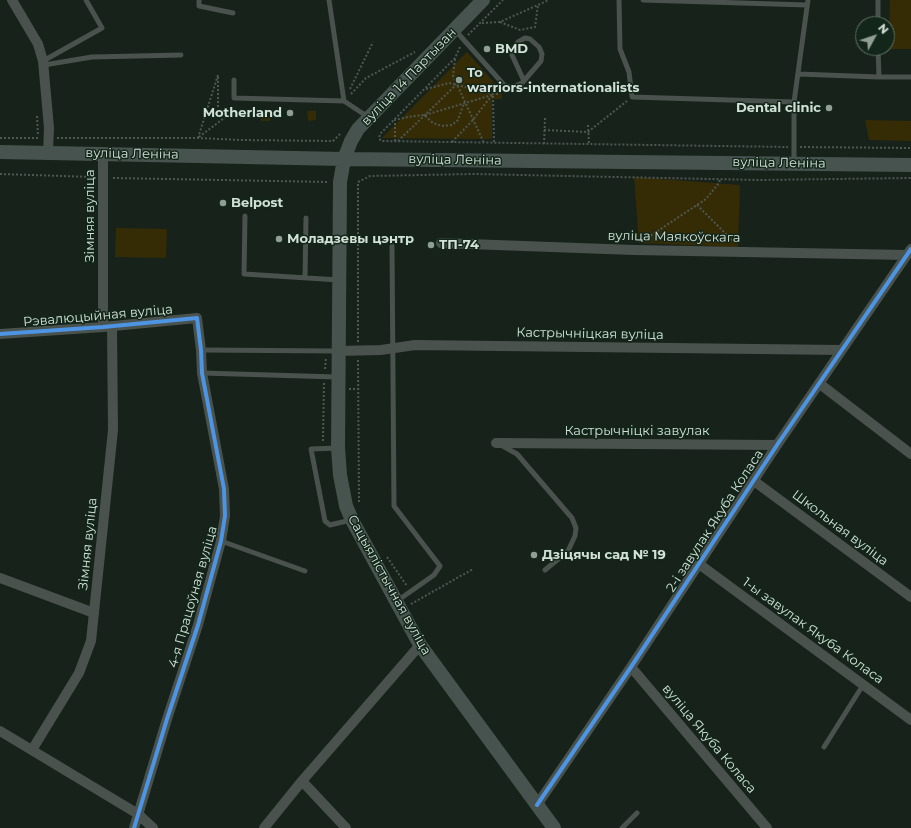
<!DOCTYPE html>
<meta charset="utf-8">
<style>
body{margin:0}
#map{position:relative;width:911px;height:828px;overflow:hidden;background:#17221b;font-family:Montserrat,sans-serif}
canvas{display:block}
.north{position:absolute;left:855px;top:16px;width:40px;height:40px;box-sizing:border-box;background:#12271a;border:1px solid #5f7166;border-radius:50%;rotate:50deg;font-size:11px;font-weight:700;line-height:16px;text-align:center;color:#d3e0d7}
.north::after{content:'';display:block;margin:auto;width:14px;height:18px;background:#919e95;clip-path:polygon(50% 0,100% 100%,50% 72%,0 100%)}
</style>
<div id="map">
<canvas width="911" height="828"></canvas>
<div class="north">N</div>
</div>
<script>
const g = document.querySelector('canvas').getContext('2d');
g.lineJoin = 'round';
function fillPath(path, color) { g.fillStyle = color; g.fill(path, 'evenodd'); }
const shape = rows => new Path2D(rows.map(r => 'M' + r).join(''));
function trace(path, color, width, dash) { g.strokeStyle = color; g.lineWidth = width; g.lineCap = dash ? 'butt' : 'round'; g.setLineDash(dash || []); g.stroke(path); }
function drawText(font, color, halo, rows, align = 'center') {
  g.font = font + ' Montserrat,sans-serif'; g.lineWidth = 3; g.setLineDash([]); g.textBaseline = 'middle'; g.strokeStyle = halo; g.fillStyle = color; for (const [text, x, y, turn = 0] of rows) {
    g.save(); g.translate(x, y); g.rotate((+turn || 0) * Math.PI / 180); g.textAlign = isNaN(turn) ? turn : align; if (halo) g.strokeText(text, 0, 0); g.fillText(text, 0, 0); g.restore();
  }
}
const green = shape([
 [890,0,911,0,911,49,889,49],
 [467,52,501,90,502,99,492,99,492,139,382,138],
 [261,111,270,111,270,121,261,121],
 [307,111,316,111,316,120,308,121],
 [865,120,911,121,911,141,869,140],
 [634,177,740,185,738,247,639,243],
 [116,228,167,229,166,258,115,257]
]);
const path = shape([
 [500,22,520,30,535,27,538,5],
 [482,23,500,22,549,0],
 [468,35,503,0],
 [460,47,455,58,380,134,379,138,381,141,788,147],
 [455,59,453,76,484,143],
 [350,89,373,42],
 [426,89,449,83,493,94,500,94],
 [351,94,366,78,415,52],
 [493,96,494,143],
 [425,115,492,95],
 [37,116,38,136],
 [588,125,589,144],
 [544,130,588,132,627,101],
 [199,137,232,112],
 [0,138,39,138],
 [57,138,198,138,241,140,333,141,341,133],
 [198,138,218,75,218,112,232,112],
 [395,141,395,120,408,117,424,115,433,123,442,126,452,125,458,120,464,103],
 [398,141,456,85],
 [452,142,472,121,492,95],
 [544,144,545,118],
 [800,147,911,148],
 [0,174,93,177],
 [113,178,328,182,328,183],
 [697,205,733,241],
 [644,240,706,199,719,183,720,179],
 [358,342,358,182,370,176,473,174,759,180,911,178],
 [358,360,359,504],
 [325,369,326,357],
 [349,389,358,389],
 [323,441,324,383],
 [387,557,407,586],
 [411,604,473,569]
]);
const lane = shape([
 [199,0,199,6,233,13],
 [329,0,344,101,362,113,369,116],
 [619,0,620,49,629,72,632,97,794,102],
 [643,0,807,5],
 [878,0,878,24],
 [455,30,505,86,513,87,522,83,541,61,542,54,539,47,530,39,525,38,518,42,513,48,512,55,524,81],
 [878,48,879,77,911,77],
 [43,61,102,28,86,0],
 [44,65,92,57,181,55],
 [798,74,879,77],
 [234,80,234,98,344,101],
 [794,162,794,102,808,0],
 [245,216,244,274,339,280],
 [392,246,394,506,440,566,434,575,397,601],
 [305,278,306,218],
 [201,350,337,351],
 [202,373,337,377],
 [501,445,517,454,572,518,576,528,575,536,568,551,545,570],
 [338,448,311,449,325,521,330,525,351,520],
 [221,541,305,571],
 [824,747,863,685],
 [622,828,637,813]
]);
const street = shape([
 [12,0,38,44,43,61,49,128,48,152],
 [441,243,634,250,907,255],
 [103,327,103,153],
 [0,334,103,327,197,318,201,350,202,373,224,489,225,516,221,541,198,625,167,719,134,828],
 [338,351,381,350,415,345,842,350],
 [820,384,911,454],
 [496,443,777,445],
 [754,481,911,597],
 [699,564,911,720],
 [0,578,94,613],
 [631,667,767,828],
 [0,731,138,814,153,828],
 [32,750,79,673,91,641,113,430,112,326],
 [302,781,346,828],
 [537,805,631,667,777,445,911,249],
 [264,828,302,781,420,645]
]);
const secondary = shape([
 [483,0,358,129,351,141,344,159,340,182,338,448,340,475,346,506,352,520,420,645,554,828],
 [0,152,344,159,911,165]
]);
const cycleway = shape([
 [0,334,103,327,197,318,201,350,202,373,224,489,225,516,221,541,198,625,167,719,134,828],
 [537,805,631,667,777,445,911,249]
]);
const markers = [
 [487,49,4,"#919e95"],
 [459,80,4,"#919e95"],
 [829,108,4,"#919e95"],
 [290,113,4,"#919e95"],
 [223,203,4,"#919e95"],
 [279,239,4,"#919e95"],
 [431,245,4,"#919e95"],
 [534,555,4,"#919e95"]
];
const poiNames = [
 ["BMD",495,49],
 ["To",467,73],
 ["warriors-internationalists",467,88],
 ["Dental clinic",821,108,"right"],
 ["Motherland",282,113,"right"],
 ["Belpost",231,203],
 ["Моладзевы цэнтр",287,239],
 ["ТП-74",439,245],
 ["Дзіцячы сад № 19",542,555]
];
const streetNames = [
 ["вуліца 14 Партызан",409,77,-46],
 ["вуліца Леніна",132,154,1],
 ["вуліца Леніна",455,160,1],
 ["вуліца Леніна",779,163,1],
 ["Зімняя вуліца",90,216,-90],
 ["вуліца Маякоўскага",674,237,1],
 ["Рэвалюцыйная вуліца",98,316,-5],
 ["Кастрычніцкая вуліца",590,334,1],
 ["Кастрычніцкі завулак",637,431],
 ["2-і завулак Якуба Коласа",715,521,-57],
 ["Школьная вуліца",840,528,37],
 ["Зімняя вуліца",88,544,-84],
 ["Сацыялістычная вуліца",389,585,61],
 ["4-я Працоўная вуліца",193,597,-74],
 ["1-ы завулак Якуба Коласа",813,631,36],
 ["вуліца Якуба Коласа",709,739,50]
];
fillPath(green, '#352c05');
trace(path, '#4f5752', 2, [2, 2]);
trace(lane, '#49524c', 5);
trace(street, '#49524c', 10);
trace(secondary, '#47534e', 14);
trace(cycleway, '#4d94e3', 4);
for (const [x, y, r, color] of markers) { const dot = new Path2D(); dot.arc(x, y, r, 0, 2 * Math.PI); g.fillStyle = color; g.fill(dot); trace(dot, '#12271a', 1.5); }
drawText('bold 13px', '#d3e0d7', '#12271a', poiNames, 'left');
drawText('13px', '#d3e0d7', '#12271a', streetNames);
</script>
